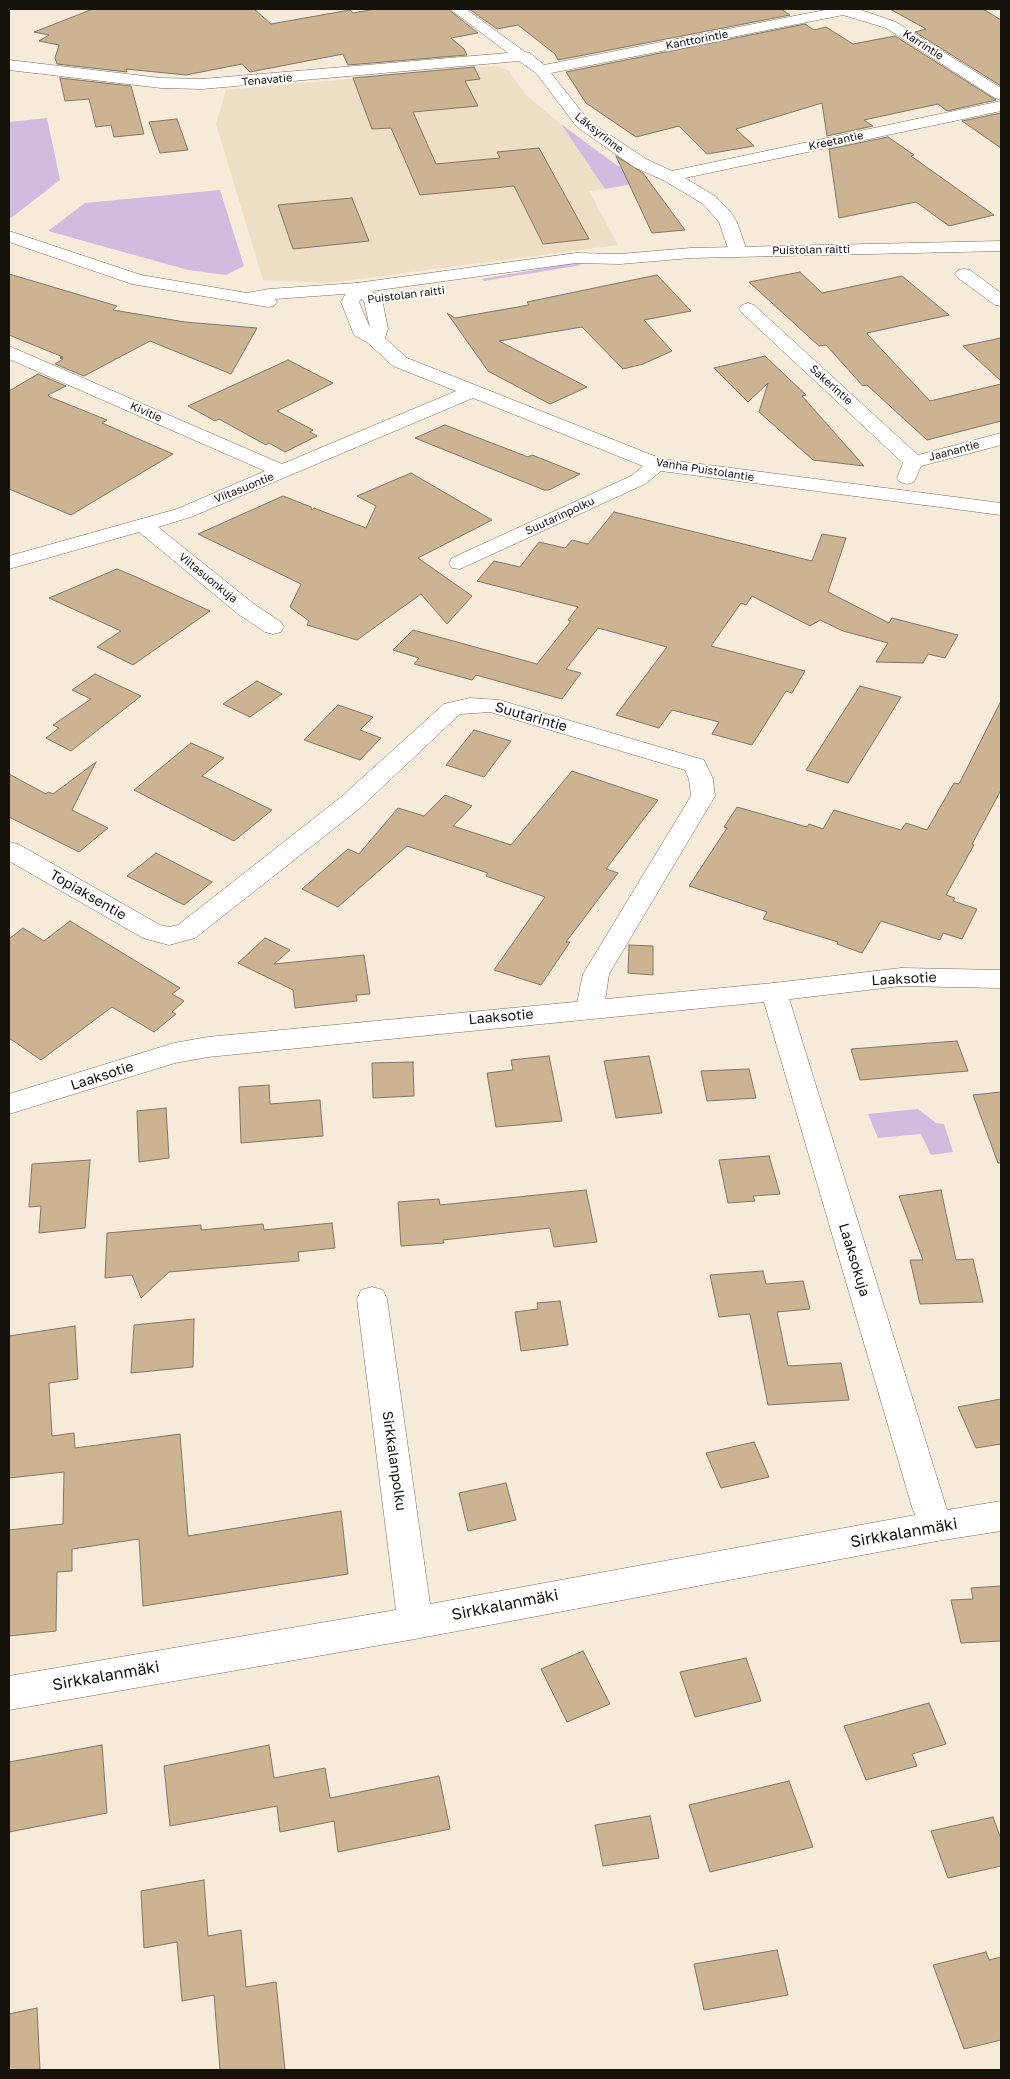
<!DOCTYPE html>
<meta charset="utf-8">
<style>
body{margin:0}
#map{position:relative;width:1010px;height:2079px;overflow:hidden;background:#f6ead9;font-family:"Golos Text",sans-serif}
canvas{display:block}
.frame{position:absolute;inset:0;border:10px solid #15110b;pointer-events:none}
</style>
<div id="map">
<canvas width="1010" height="2079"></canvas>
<div class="frame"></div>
</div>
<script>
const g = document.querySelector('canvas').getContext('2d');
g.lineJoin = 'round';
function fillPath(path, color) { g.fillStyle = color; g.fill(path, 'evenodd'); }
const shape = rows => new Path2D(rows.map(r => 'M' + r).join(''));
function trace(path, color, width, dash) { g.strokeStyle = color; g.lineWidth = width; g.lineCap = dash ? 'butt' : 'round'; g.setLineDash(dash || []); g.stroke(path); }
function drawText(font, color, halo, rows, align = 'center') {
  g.font = font + ' "Golos Text",sans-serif'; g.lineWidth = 4; g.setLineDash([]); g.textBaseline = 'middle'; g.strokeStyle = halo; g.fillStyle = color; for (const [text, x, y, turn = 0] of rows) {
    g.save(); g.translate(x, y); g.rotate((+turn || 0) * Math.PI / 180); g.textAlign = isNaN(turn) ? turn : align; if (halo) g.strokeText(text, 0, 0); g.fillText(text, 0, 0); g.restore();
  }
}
const built = shape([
 [494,66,508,70,526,95,561,124,605,189,589,191,618,245,328,283,263,280,216,124,226,90]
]);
const green = shape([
 [47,118,60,180,11,218,9,217,9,122],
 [561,124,615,164,649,181,605,189],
 [220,190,244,266,226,275,188,270,48,231,85,203],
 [574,263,582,265,484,281,482,279],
 [918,1109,936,1123,944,1124,953,1152,931,1155,921,1134,878,1138,868,1114]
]);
const building = shape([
 [93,9,254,9,271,24,350,10,353,13,376,9,448,9,478,33,451,38,464,49,467,55,348,65,343,54,250,72,242,64,186,75,126,69,127,72,57,64,55,58,59,45,39,41,49,35,34,32,93,9],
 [469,9,781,9,790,15,558,60,555,54,518,25,497,29,469,9],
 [890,9,983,9,1001,20,1001,86,915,32,926,29,890,9],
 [805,24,814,30,826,27,853,44,895,36,996,100,947,111,938,104,864,120,873,126,827,136,822,103,736,129,754,146,707,154,679,126,636,137,586,103,566,72,805,24],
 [474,67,480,79,465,81,478,106,413,112,436,164,500,158,497,152,539,148,589,239,543,244,514,186,420,195,391,128,372,129,353,78,474,67],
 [60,78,131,86,144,134,114,137,111,125,96,127,89,99,65,101,60,78],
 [1001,113,1001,148,962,121,1001,113],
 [177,119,188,150,160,153,149,122,177,119],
 [888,137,914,155,911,156,994,215,949,226,916,202,839,218,829,149,888,137],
 [616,156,643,173,685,230,652,233,616,156],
 [352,198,369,241,293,249,278,205,352,198],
 [800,272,822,293,902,276,949,315,867,333,868,335,930,401,1001,384,1001,421,927,440,867,385,863,386,826,345,819,346,749,282,800,272],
 [9,274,117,306,113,310,185,322,257,328,231,374,150,341,84,376,55,364,63,359,60,358,63,357,9,335,9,274],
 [657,275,691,311,644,320,672,351,643,364,623,369,582,327,499,341,587,387,550,404,488,371,447,313,455,318,529,305,527,302,657,275],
 [1001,338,1001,381,963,346,1001,338],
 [765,356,806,395,802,396,864,466,813,460,759,412,768,383,748,402,714,368,765,356],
 [288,360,333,383,277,411,313,430,310,432,317,436,285,452,269,443,266,445,219,419,215,421,188,406,288,360],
 [38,374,66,386,48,395,50,397,107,420,102,423,173,454,71,515,9,489,9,391,38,374],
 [445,425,528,457,532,455,580,474,549,490,544,490,415,438,445,425],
 [411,473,492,520,418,558,472,596,447,624,421,594,357,640,307,625,309,621,290,607,301,584,198,534,283,496,311,507,312,510,314,508,366,528,376,506,357,496,411,473],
 [614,512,812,561,822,534,846,538,828,592,889,623,892,618,958,635,945,658,928,654,923,663,876,662,888,643,843,631,820,620,810,626,752,596,746,605,741,603,711,646,805,671,792,693,786,691,752,745,712,734,719,722,672,710,659,728,616,715,667,647,598,628,566,669,581,673,562,699,476,675,472,680,414,664,419,658,393,650,413,630,537,664,571,621,568,620,578,607,477,581,494,561,520,567,539,542,565,548,572,540,588,544,614,512],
 [117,569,134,576,210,611,133,665,97,647,121,631,49,598,117,569],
 [95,674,141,696,71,751,46,738,59,728,53,725,91,699,72,690,95,674],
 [257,681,282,694,250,717,223,704,257,681],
 [860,686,901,697,848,783,806,770,860,686],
 [1001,701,1001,790,972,844,974,845,946,895,955,898,953,901,977,909,962,939,943,933,940,940,881,921,862,953,837,944,838,942,763,919,767,912,689,886,727,828,724,827,737,807,807,827,809,824,823,829,834,810,901,830,906,823,927,830,954,783,959,784,1001,701],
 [338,705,373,717,360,730,381,738,360,760,304,740,338,705],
 [474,730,511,741,484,777,446,765,474,730],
 [191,743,224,758,202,776,272,810,234,841,134,790,191,743],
 [96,762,72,810,108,828,79,852,9,817,9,774,46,794,48,792,53,794,96,762],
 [572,771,658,800,606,869,618,873,566,942,570,942,541,985,494,970,545,897,486,876,488,873,407,846,338,907,302,889,348,849,359,854,398,808,424,816,445,795,472,806,453,826,511,845,572,771],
 [156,853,212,882,184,905,127,876,156,853],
 [70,921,180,988,172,994,184,1001,172,1012,176,1014,154,1032,112,1007,41,1060,9,1038,9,939,23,928,44,941,70,921],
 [265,938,290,950,274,964,364,955,370,994,356,995,357,1001,295,1008,293,990,238,963,265,938],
 [629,945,653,946,653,975,628,973,629,945],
 [957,1041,968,1071,860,1080,851,1049,957,1041],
 [549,1056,562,1121,496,1127,487,1073,513,1070,511,1060,549,1056],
 [649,1056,662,1113,616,1118,604,1061,649,1056],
 [413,1062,414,1096,373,1098,372,1063,413,1062],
 [749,1069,756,1098,707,1101,701,1071,749,1069],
 [269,1085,270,1104,320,1100,323,1136,241,1143,239,1087,269,1085],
 [1001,1092,1001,1163,998,1163,973,1095,1001,1092],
 [166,1108,169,1158,139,1162,137,1111,166,1108],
 [769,1156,780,1194,753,1196,755,1201,728,1203,719,1160,769,1156],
 [90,1160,85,1228,39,1233,41,1206,29,1207,32,1164,90,1160],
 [586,1190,597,1242,554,1247,550,1228,443,1240,444,1243,401,1246,398,1202,439,1199,440,1205,586,1190],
 [941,1190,956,1260,973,1259,983,1302,920,1304,910,1260,923,1260,899,1196,941,1190],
 [332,1223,335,1248,298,1252,299,1261,169,1272,141,1298,132,1275,105,1278,107,1233,201,1225,201,1230,263,1224,264,1230,332,1223],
 [763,1271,766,1284,803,1281,810,1309,777,1312,788,1366,841,1363,849,1400,768,1405,750,1314,719,1317,710,1275,763,1271],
 [560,1301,568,1345,521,1351,515,1312,538,1309,537,1303,560,1301],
 [194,1319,193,1367,131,1373,134,1325,194,1319],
 [75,1326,78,1379,49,1383,52,1436,74,1433,75,1448,180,1434,188,1536,341,1511,348,1574,143,1606,139,1539,72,1549,72,1571,57,1572,56,1631,9,1636,9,1530,63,1524,64,1472,9,1478,9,1336,75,1326],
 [1001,1399,1001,1444,976,1448,958,1407,1001,1399],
 [754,1442,769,1477,721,1488,706,1453,754,1442],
 [506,1483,516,1520,468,1531,459,1493,506,1483],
 [1001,1586,1001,1641,961,1643,951,1600,973,1599,971,1588,1001,1586],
 [583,1651,610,1704,567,1722,541,1669,583,1651],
 [746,1658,761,1701,695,1717,680,1672,746,1658],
 [929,1703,946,1744,912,1754,917,1766,866,1780,844,1726,929,1703],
 [102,1745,107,1813,9,1832,9,1762,102,1745],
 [269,1745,274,1778,325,1768,330,1798,439,1776,450,1829,338,1852,334,1821,280,1832,277,1806,170,1826,164,1766,269,1745],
 [789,1781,813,1847,710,1872,689,1805,789,1781],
 [650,1816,659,1858,603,1866,595,1825,650,1816],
 [993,1817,1001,1839,1001,1866,948,1878,931,1831,993,1817],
 [204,1880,208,1936,241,1930,246,1987,276,1982,285,2070,220,2070,214,1995,182,2001,177,1942,144,1948,141,1891,204,1880],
 [777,1950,788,1995,704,2010,694,1964,777,1950],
 [986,1952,989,1960,1001,1957,1001,2040,964,2049,933,1965,986,1952],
 [37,2008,40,2070,9,2070,9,2014,37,2008]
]);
const street = shape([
 [450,9,466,9,525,52,530,53,544,65,830,9,858,9,896,22,1001,88,1001,100,995,98,886,28,843,15,551,73,589,121,646,159,672,171,1001,101,1001,111,685,178,715,196,730,211,737,222,747,251,744,255,738,256,732,255,729,251,719,222,703,204,665,181,634,167,577,127,536,73,519,61,202,89,161,88,9,70,9,60,161,78,202,79,508,53,450,9],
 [964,269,970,270,1001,293,1001,306,995,305,958,278,955,274,958,270,964,269],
 [357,283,363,284,382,299,388,329,385,338,407,358,662,459,1001,503,1001,515,661,471,645,484,460,569,452,568,449,563,452,558,631,476,643,466,473,398,191,517,158,527,254,604,281,622,284,627,281,632,273,634,265,632,238,614,139,532,9,569,9,556,177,509,265,471,9,359,9,346,282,464,456,391,393,366,368,343,354,335,341,302,351,284,357,283],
 [361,299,364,301,370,328,359,302,361,299],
 [748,303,754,305,918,455,1001,433,1001,445,921,466,914,482,907,484,900,482,897,478,903,463,742,313,739,309,742,305,748,303],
 [470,698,499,700,704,760,713,779,715,796,609,974,604,1008,600,1015,590,1018,580,1015,576,1008,583,974,691,796,689,779,685,770,490,712,460,714,359,809,195,938,169,945,143,938,9,861,9,842,18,844,160,925,169,927,178,925,341,797,444,704,470,698],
 [901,968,1001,970,1001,988,901,986,774,1001,764,999,761,992,764,985,774,983,901,968],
 [372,1287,383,1290,387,1299,430,1604,937,1511,949,1516,954,1526,949,1536,937,1541,415,1639,9,1710,9,1676,396,1610,357,1299,361,1290,372,1287]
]);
const secondary = shape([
 [9,231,141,275,247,293,269,289,357,283,576,253,620,254,691,248,1001,241,1001,251,691,258,620,264,576,263,357,293,275,299,277,302,274,306,268,307,132,284,9,242,9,231],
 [774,983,784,985,787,992,946,1507,947,1510,1001,1501,1001,1531,937,1541,925,1536,920,1526,912,1507,764,1002,208,1057,175,1063,9,1114,9,1094,174,1043,208,1037,774,983]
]);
const farStreetnames = [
 ["Kanttorintie",697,40,-11],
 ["Karrintie",923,45,33],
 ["Tenavatie",267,80,-5],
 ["Läksyrinne",599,133,38],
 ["Kreetantie",836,141,-12],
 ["Puistolan raitti",811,250,-1],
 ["Puistolan raitti",406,295,-7],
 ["Sakerintie",831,385,42],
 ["Kivitie",146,412,24],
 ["Jaanantie",954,451,-15],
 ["Vanha Puistolantie",705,470,9],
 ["Viitasuontie",244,488,-22],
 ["Suutarinpolku",560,516,-25],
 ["Viitasuonkuja",208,578,39]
];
const streetNames = [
 ["Suutarintie",531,717,16],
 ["Topiaksentie",88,895,30],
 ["Laaksotie",904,979,-3],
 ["Laaksotie",501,1017,-5],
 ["Laaksotie",102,1076,-18],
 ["Laaksokuja",854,1260,73],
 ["Sirkkalanpolku",394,1461,82]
];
const nearStreetnames = [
 ["Sirkkalanmäki",904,1533,-10],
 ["Sirkkalanmäki",505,1605,-11],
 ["Sirkkalanmäki",106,1676,-10]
];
fillPath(built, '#eedec6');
fillPath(green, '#d1bbde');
fillPath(building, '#ccb492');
trace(building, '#807666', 1);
trace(street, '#766c5d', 1);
trace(secondary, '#766c5d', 1);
fillPath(street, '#fff');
fillPath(secondary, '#fff');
drawText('11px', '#15110b', '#fff', farStreetnames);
drawText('14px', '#15110b', '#fff', streetNames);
drawText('16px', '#15110b', '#fff', nearStreetnames);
</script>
